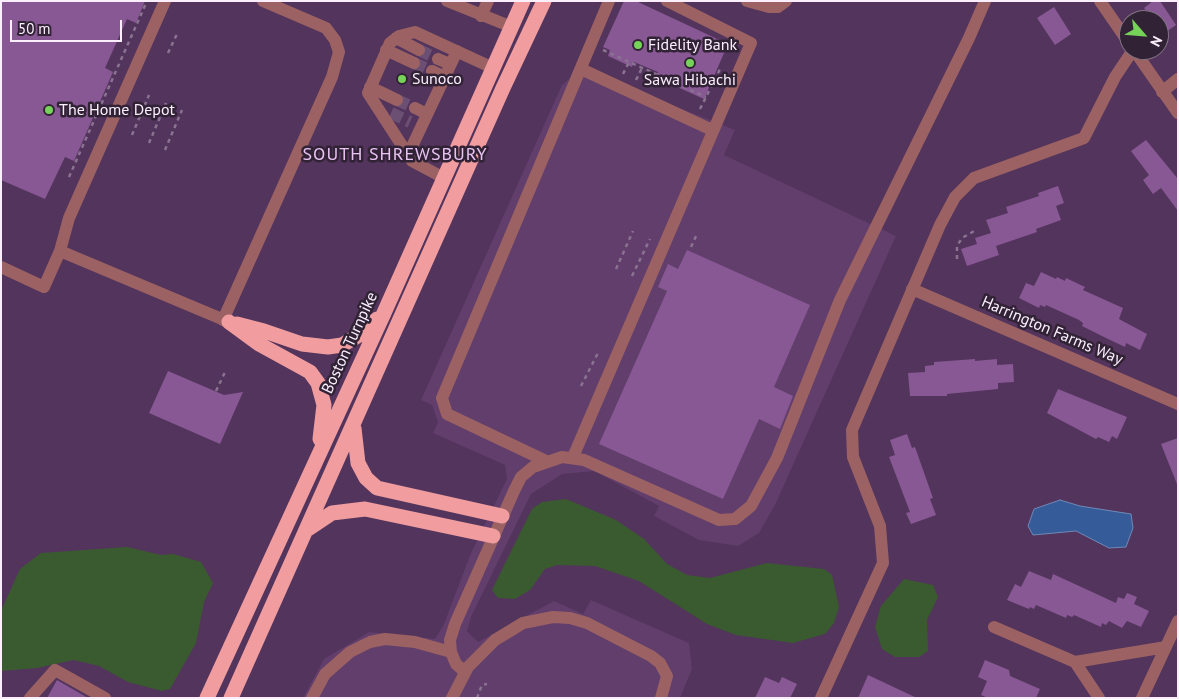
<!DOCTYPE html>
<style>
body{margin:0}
#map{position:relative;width:1179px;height:699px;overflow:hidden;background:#53345c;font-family:"PT Sans",sans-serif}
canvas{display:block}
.frame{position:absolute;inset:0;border:2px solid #fbeffe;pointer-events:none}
.north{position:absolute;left:1119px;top:10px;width:50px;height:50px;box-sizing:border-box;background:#312335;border:1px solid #827585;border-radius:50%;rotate:117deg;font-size:14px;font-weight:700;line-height:20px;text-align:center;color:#fbeffe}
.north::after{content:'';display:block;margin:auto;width:18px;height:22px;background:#77d259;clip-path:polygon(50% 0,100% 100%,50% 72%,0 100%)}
.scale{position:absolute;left:10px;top:20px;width:112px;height:22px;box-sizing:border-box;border:2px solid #fbeffe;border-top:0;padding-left:6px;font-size:15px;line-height:18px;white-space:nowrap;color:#fbeffe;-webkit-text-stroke:4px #312335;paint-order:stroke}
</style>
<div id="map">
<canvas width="1179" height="699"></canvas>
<div class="frame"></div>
<div class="north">N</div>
<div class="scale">50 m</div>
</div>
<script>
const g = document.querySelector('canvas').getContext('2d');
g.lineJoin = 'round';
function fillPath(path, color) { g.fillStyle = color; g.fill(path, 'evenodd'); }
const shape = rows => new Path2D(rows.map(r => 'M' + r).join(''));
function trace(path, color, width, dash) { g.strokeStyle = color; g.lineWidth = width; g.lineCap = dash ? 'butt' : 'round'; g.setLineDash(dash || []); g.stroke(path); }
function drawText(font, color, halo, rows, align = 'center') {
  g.font = font + ' "PT Sans",sans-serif'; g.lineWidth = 5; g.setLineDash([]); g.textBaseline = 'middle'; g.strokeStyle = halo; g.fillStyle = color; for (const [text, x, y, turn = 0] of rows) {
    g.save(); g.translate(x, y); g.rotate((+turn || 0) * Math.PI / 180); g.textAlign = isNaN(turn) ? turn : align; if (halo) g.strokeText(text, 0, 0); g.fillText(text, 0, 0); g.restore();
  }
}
const built = shape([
 [581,69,735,130,724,155,896,236,775,505,759,533,738,546,699,540,654,516,659,506,594,471,562,474,531,494,471,617,467,631,478,642,554,601,583,614,591,600,689,643,692,669,680,698,303,698,324,659,369,632,435,639,444,624,471,553,507,479,505,465,433,433,438,422,432,405,421,400,562,85]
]);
const green = shape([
 [566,499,616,520,644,539,667,564,687,575,710,578,767,563,824,569,832,575,839,607,834,623,825,634,793,643,736,635,707,624,639,581,595,566,557,565,545,569,530,590,515,599,498,598,492,590,532,509,542,502],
 [127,547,161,555,173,554,201,562,213,583,204,602,196,643,170,689,162,691,128,682,99,666,74,660,37,668,1,671,1,611,20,569,41,553],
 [904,579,933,585,938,597,927,620,928,651,919,657,895,657,882,649,875,627,881,606]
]);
const water = shape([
 [1060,500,1080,506,1131,514,1133,528,1126,547,1109,548,1076,531,1033,535,1028,526,1034,509,1060,500]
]);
const building = shape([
 [1,1,145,1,136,23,127,19,105,68,113,72,74,161,65,157,45,199,1,180],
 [624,1,636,1,728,44,704,99,655,77,658,72,634,62,632,67,608,56,610,50,603,47],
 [1153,1,1160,1,1176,25,1159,37,1159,20,1152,20,1144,8],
 [1054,7,1071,34,1055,45,1037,18],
 [1146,140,1178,179,1178,211,1161,188,1153,194,1143,180,1149,175,1131,151],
 [1058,186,1064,203,1056,206,1061,220,1036,229,1037,232,996,246,999,255,967,266,961,249,977,244,975,238,991,233,986,220,1008,213,1006,207,1039,196,1038,193],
 [687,250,810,305,774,387,793,396,780,429,759,419,723,499,599,444,667,291,658,287,668,264,678,269],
 [1041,272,1056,279,1057,277,1065,281,1066,278,1085,287,1083,290,1123,308,1119,319,1147,334,1140,350,1126,343,1125,347,1108,339,1082,326,1083,323,1079,320,1046,305,1045,307,1040,305,1039,308,1019,298,1026,283,1034,286],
 [975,359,975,361,997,359,997,365,1013,364,1014,382,998,383,998,389,947,394,947,396,910,396,908,373,925,372,925,366,934,365,934,362],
 [168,371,224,395,243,392,220,444,149,413],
 [1058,389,1127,417,1117,439,1112,436,1109,442,1098,437,1096,439,1047,413],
 [907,434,912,448,915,447,933,498,930,499,936,515,911,524,906,513,910,512,889,457,895,455,890,440],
 [1178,438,1178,484,1177,484,1161,444],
 [1029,571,1051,580,1053,574,1116,603,1118,597,1124,599,1127,593,1137,597,1134,604,1149,611,1141,627,1127,621,1122,628,1109,621,1106,625,1102,623,1101,627,1074,615,1072,617,1067,615,1066,618,1036,605,1034,609,1030,607,1029,609,1007,600,1015,584,1021,587],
 [985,660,1009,670,1010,676,1040,689,1036,698,988,698,981,695,987,681,978,677],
 [868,675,917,698,858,698],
 [765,677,779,683,782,677,797,684,790,698,755,698],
 [57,680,88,698,47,698]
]);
const minorTunnel = shape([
 [419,50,438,59],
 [414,63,432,71],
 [397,100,415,108],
 [391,113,410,122]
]);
const path = shape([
 [603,50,706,97],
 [168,53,177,34],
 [623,74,629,62],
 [636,80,642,68],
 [650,86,656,74],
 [700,109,720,69],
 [132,135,149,95],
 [149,143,166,103],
 [165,150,182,110],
 [69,177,147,1],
 [691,247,697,234],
 [957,259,957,246,962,238,976,230],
 [616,269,633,231],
 [632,276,650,239],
 [581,386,599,351],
 [216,391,226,370],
 [477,698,482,685,487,684]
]);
const minor = shape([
 [447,1,512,27],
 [747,1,769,7,778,7,786,1],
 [1100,1,1129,43],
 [481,16,488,1],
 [396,38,419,50],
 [386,50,414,63],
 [1134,50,1178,113],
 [438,59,450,64],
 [581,69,712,130],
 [432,71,445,77],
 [370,87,397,100],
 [1162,92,1178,79],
 [415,108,427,114],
 [408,155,457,51],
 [444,178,412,161,368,93,390,43,399,36,415,32,493,68],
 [60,251,69,218,165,1],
 [1,267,44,287,60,251,229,322],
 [912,289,1178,404],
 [223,320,332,77,339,52,335,40,326,28,263,1],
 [573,457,751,43,667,1],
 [546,461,447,414,442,398,609,1],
 [994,627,1075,662,1166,647],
 [1075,662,1099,698],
 [465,672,456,664,451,652,450,640,455,624,514,491,521,477,533,467,562,457,584,460,719,520,735,519,751,506,777,458,840,300,969,38,985,1],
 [30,698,55,670,105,698],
 [312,698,325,674,350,652,370,642,385,639,415,642,451,652],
 [452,698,468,667,495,640,523,623,553,617,570,618,587,623,651,656,660,663,667,676,661,698],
 [821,698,883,563,880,526,853,457,852,430,940,225,955,197,974,178,1084,138,1115,77,1133,50],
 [1142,698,1178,621]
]);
const highway = shape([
 [229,322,259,344,310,372,318,383,324,405,320,439],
 [237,324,264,331,302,344,328,347,342,345,366,331,377,319],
 [354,428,358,463,366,478,377,488,502,516],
 [308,529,332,513,365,509,493,536],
 [207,698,384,313,523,1],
 [231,698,503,88,544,1]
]);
const markers = [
 [638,45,5,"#77d259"],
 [690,63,5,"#77d259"],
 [402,79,5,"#77d259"],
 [49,110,5,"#77d259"]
];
const poiNames = [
 ["Fidelity Bank",648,45],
 ["Sunoco",412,79],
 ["Sawa Hibachi",690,80,"center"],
 ["The Home Depot",59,110]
];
const streetNames = [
 ["Harrington Farms Way",1052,331,23],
 ["Boston Turnpike",350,343,-65]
];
const neighbourhoodNames = [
 ["SOUTH SHREWSBURY",395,155]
];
fillPath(built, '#613e6b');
fillPath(green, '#3a5b2f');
fillPath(water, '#355c98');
trace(water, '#7088b7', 1);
fillPath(building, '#875894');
trace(minorTunnel, '#6c5074', 12, [12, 6]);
trace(path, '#8a7291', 2.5, [4, 4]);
trace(minor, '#9c6263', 12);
trace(highway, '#f19d9f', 15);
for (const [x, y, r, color] of markers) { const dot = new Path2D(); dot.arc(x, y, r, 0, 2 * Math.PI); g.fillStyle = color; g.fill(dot); trace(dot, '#312335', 2); }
drawText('16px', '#fbeffe', '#312335', poiNames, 'left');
drawText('16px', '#fbeffe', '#312335', streetNames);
g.letterSpacing = '1px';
drawText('18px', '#e8c3f3', '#312335', neighbourhoodNames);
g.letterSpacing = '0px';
</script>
